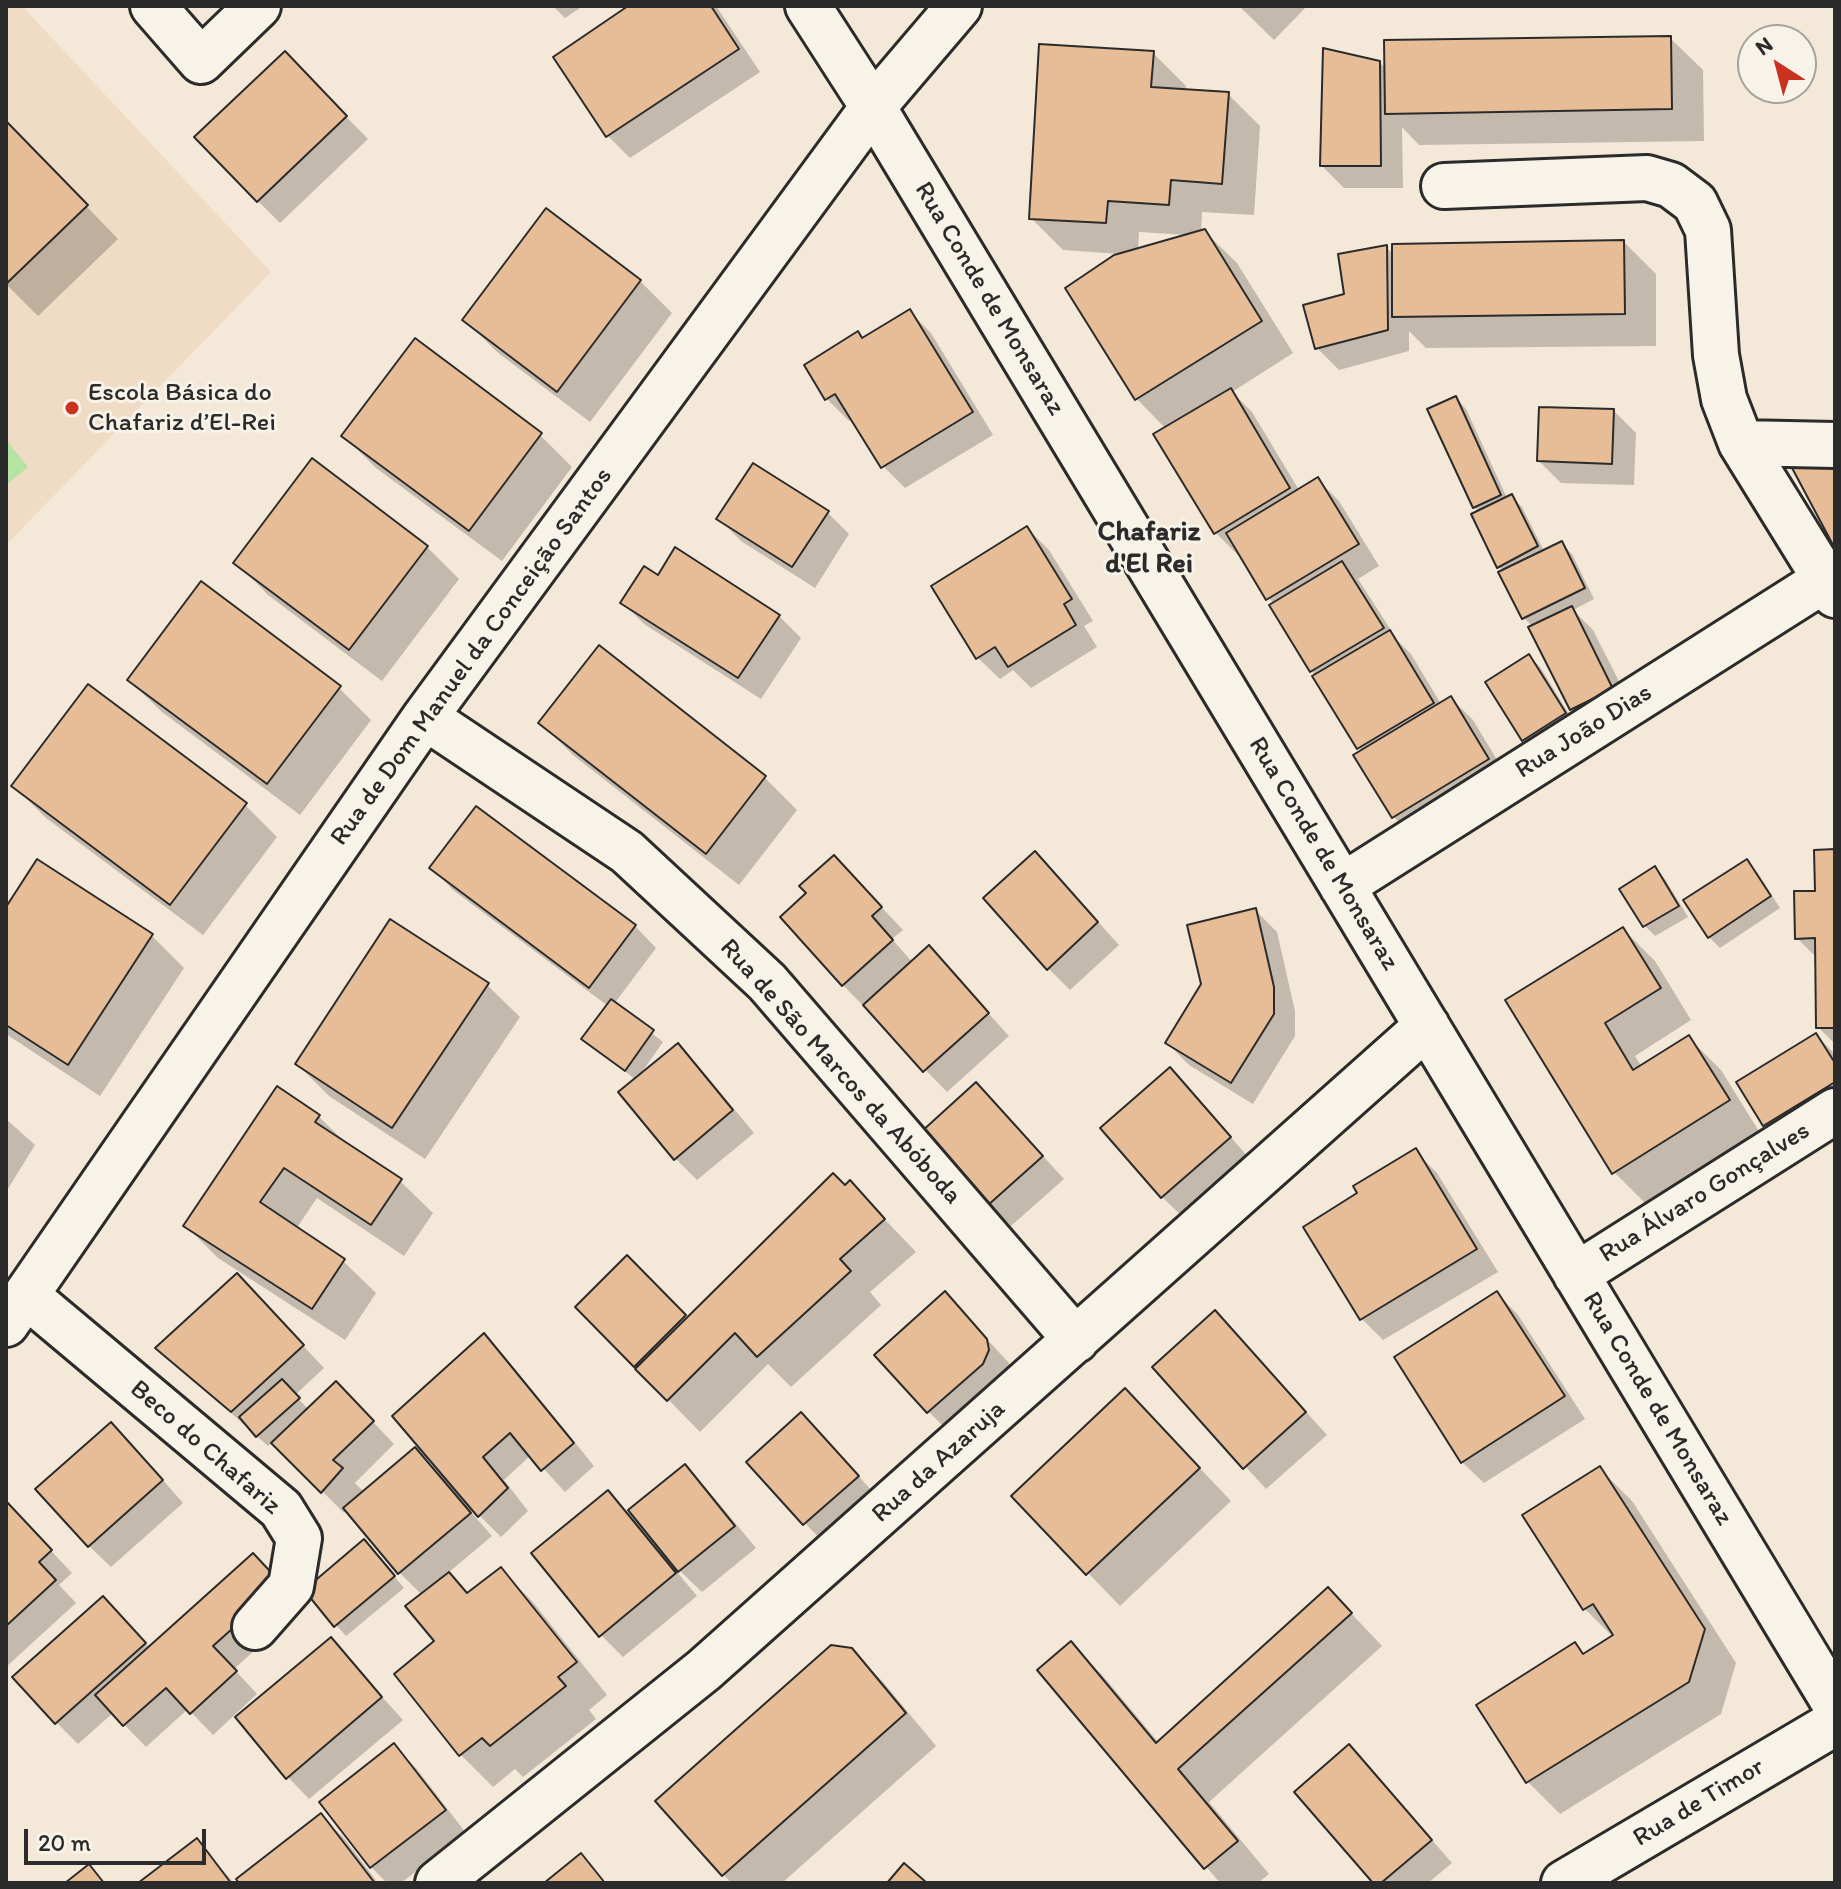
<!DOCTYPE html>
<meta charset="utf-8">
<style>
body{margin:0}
#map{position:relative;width:1841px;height:1889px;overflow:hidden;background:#f4e8d8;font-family:Itim,sans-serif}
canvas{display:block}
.frame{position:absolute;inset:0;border:8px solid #2b2b2b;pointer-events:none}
.north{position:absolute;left:1737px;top:24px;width:80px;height:80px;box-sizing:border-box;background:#f7f3e8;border:2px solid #a5a39c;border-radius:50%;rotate:324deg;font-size:22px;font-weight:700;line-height:32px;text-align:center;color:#2b2b2b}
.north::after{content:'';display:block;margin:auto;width:28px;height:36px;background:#c8321e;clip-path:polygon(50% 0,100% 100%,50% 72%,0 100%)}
.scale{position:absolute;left:24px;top:1829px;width:182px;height:36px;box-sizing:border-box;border:4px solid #2b2b2b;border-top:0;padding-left:10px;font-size:24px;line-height:28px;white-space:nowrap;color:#2b2b2b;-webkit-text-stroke:6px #f7f3e8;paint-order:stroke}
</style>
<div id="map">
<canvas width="1841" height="1889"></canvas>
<div class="frame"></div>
<div class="north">N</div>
<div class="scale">20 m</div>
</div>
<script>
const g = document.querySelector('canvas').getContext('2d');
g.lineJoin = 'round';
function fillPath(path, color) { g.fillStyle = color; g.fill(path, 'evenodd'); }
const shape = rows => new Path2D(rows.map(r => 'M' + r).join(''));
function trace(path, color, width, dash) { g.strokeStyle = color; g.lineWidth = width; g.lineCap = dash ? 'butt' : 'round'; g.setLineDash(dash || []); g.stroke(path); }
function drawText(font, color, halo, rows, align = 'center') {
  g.font = font + ' Itim,sans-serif'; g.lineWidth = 6; g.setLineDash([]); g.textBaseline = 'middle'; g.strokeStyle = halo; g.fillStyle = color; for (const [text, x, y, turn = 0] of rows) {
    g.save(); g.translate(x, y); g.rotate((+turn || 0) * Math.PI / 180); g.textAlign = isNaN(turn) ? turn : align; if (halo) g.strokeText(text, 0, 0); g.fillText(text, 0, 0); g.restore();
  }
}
const built = shape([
 [6,6,22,6,271,272,6,545]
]);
const green = shape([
 [6,440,28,467,6,485]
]);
const shadow = shape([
 [553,6,583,6,565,18],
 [632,6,716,6,760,72,630,158,608,136,555,57],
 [1239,6,1307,6,1274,40],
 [1670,38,1703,70,1704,141,1419,145,1402,127,1403,188,1344,188,1322,166,1379,62,1387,70],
 [1153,53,1186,86,1185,91,1228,94,1260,126,1254,215,1202,212,1201,232,1204,231,1237,263,1293,353,1232,392,1252,412,1299,490,1317,479,1339,501,1379,566,1358,579,1398,641,1411,654,1441,704,1451,698,1473,720,1510,781,1415,839,1394,817,1362,752,1272,606,1274,605,1240,553,1238,555,1216,533,1156,435,1166,429,1137,399,1120,254,1063,250,1031,218],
 [1139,232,1187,235,1138,250],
 [306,76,368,139,280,223,258,201],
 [6,123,118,239,38,316,6,284],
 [1624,242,1656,274,1656,346,1426,348,1409,331,1409,351,1339,370,1317,348,1347,296,1386,247,1394,255],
 [640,281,672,313,590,422,497,352,465,320],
 [909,311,931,333,993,435,905,488,883,466,853,418,849,421,827,399,858,334,864,340],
 [1456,398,1466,409,1507,498,1511,496,1522,507,1544,551,1561,543,1572,554,1594,599,1573,610,1593,630,1634,711,1594,731,1572,709,1533,627,1524,618,1504,571,1499,567,1479,512,1474,507],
 [1614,411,1636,433,1634,485,1561,483,1539,461],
 [540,435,572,467,502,561,376,468,344,436],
 [827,512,849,534,815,588,741,541,719,519],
 [1027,528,1049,550,1093,621,1084,626,1097,647,1031,688,1013,670,1000,679,978,658],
 [427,547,459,579,382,681,268,595,236,562],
 [659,578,779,616,801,638,761,699,644,624,622,602],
 [599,648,765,778,797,810,739,885,573,755,541,723],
 [1529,656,1540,667,1575,724,1534,750,1524,740],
 [129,680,339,688,371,720,300,815,162,712],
 [14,786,245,805,277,837,203,935,46,818],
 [1835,851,1835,1044,1818,1027,1817,958,1797,938],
 [38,862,152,936,184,968,100,1096,6,1034,6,911],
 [1747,862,1757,872,1780,908,1720,948,1709,937,1686,901],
 [432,868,635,926,656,948,614,1004,663,1042,639,1076,678,1046,700,1068,754,1133,697,1180,675,1158,636,1080,584,1039,608,1006,453,890],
 [1655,868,1665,879,1688,917,1655,936,1645,926],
 [1057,876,1119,945,1070,990,1048,968],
 [856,880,903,930,892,939,913,963,929,948,1009,1036,947,1092,843,985,783,917,808,894],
 [1255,910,1277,932,1295,1011,1295,1036,1253,1104,1189,1065,1167,1043],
 [1623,929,1655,961,1691,1020,1635,1056,1642,1067,1689,1038,1721,1070,1760,1133,1646,1204,1614,1172,1507,1001],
 [487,985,520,1017,425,1159,329,1096,297,1064],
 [1816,1035,1835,1054,1835,1117,1787,1147,1765,1125],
 [1170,1069,1251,1160,1184,1218,1162,1197],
 [998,1107,1064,1179,1011,1226,989,1204],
 [318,1116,349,1146,400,1181,433,1213,404,1256,317,1198,296,1229,343,1261,376,1293,345,1340,218,1258,186,1226],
 [6,1119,35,1145,6,1192],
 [1415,1151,1437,1173,1498,1272,1383,1340,1361,1318,1360,1194],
 [850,1183,916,1252,870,1292,881,1305,791,1387,768,1364,700,1432,578,1307,627,1258,688,1320],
 [1497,1293,1518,1315,1585,1419,1484,1483,1462,1462],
 [945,1294,1009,1363,1010,1373,950,1433,928,1411],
 [258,1298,324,1368,295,1395,309,1410,358,1406,394,1444,355,1483,365,1493,415,1450,441,1475,443,1473,484,1336,506,1358,594,1466,565,1492,531,1455,504,1480,528,1511,501,1537,473,1509,471,1512,492,1536,448,1573,469,1594,500,1569,532,1601,607,1695,589,1710,596,1719,523,1777,515,1769,493,1787,461,1755,397,1674,436,1642,422,1595,400,1573,347,1509,344,1513,273,1442,268,1446,158,1348],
 [1237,1335,1327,1435,1266,1489,1155,1367],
 [1157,1423,1231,1501,1120,1606,1014,1496],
 [823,1436,879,1499,826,1545,805,1523],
 [133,1446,183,1503,111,1567,89,1546],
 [685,1467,706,1488,756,1548,702,1592,679,1570,677,1572,697,1596,623,1657,601,1635,534,1554,608,1493,628,1513],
 [1600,1469,1632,1501,1736,1663,1721,1714,1560,1814,1528,1782,1479,1706,1575,1645,1585,1655,1613,1637,1585,1609],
 [6,1503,72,1573,59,1585,76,1603,6,1667],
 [374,1552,404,1588,346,1636,336,1625],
 [275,1577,302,1607,234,1669,257,1694,213,1735,188,1709,146,1747,113,1713,78,1744,56,1722,124,1620,150,1648],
 [1328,1589,1382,1646,1209,1802,1269,1874,1258,1883,1220,1883,1040,1670,1071,1644,1103,1676,1159,1743],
 [330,1639,403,1720,309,1799,288,1777],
 [851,1650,883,1682,936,1746,782,1883,731,1883,658,1802],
 [394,1746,416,1768,466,1833,401,1883,387,1883,371,1867],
 [1370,1769,1452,1863,1428,1883,1375,1883],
 [321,1816,343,1837,378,1883,242,1883,239,1879],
 [197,1841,234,1883,142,1883]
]);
const building = shape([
 [628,6,711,6,739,49,606,137,553,57,628,6],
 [1671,36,1672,109,1385,114,1384,40,1671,36],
 [1039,44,1154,51,1151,87,1229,92,1222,184,1171,180,1169,205,1108,201,1106,223,1029,219,1039,44],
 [1323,48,1380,61,1381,166,1320,166,1323,48],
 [285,51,347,116,257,202,194,137,285,51],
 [6,121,88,205,6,284,6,121],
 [546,208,641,280,557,392,462,320,546,208],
 [1205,229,1262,321,1135,400,1065,288,1114,255,1205,229],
 [1624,240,1625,314,1392,317,1392,244,1624,240],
 [1387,245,1388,330,1315,349,1303,305,1344,294,1338,254,1387,245],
 [910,309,973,412,881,468,835,394,825,400,804,365,858,331,862,338,910,309],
 [415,338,542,433,469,531,341,436,415,338],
 [1231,388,1290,488,1214,534,1153,434,1231,388],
 [1456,396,1501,495,1473,508,1427,409,1456,396],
 [1539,407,1614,409,1612,464,1537,461,1539,407],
 [312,458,428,546,349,650,233,563,312,458],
 [753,463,829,511,792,567,716,519,753,463],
 [1791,466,1835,468,1835,545,1833,545,1791,466],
 [1318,477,1359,544,1266,600,1226,533,1318,477],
 [1512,494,1538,546,1497,568,1471,514,1512,494],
 [1027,526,1072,599,1064,604,1076,625,1008,667,995,647,976,659,931,586,1027,526],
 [1562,541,1585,588,1522,619,1498,572,1562,541],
 [675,547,780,615,738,678,620,603,644,566,658,575,675,547],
 [1342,561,1384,628,1310,672,1269,605,1342,561],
 [201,581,341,686,267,784,127,680,201,581],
 [1572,606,1613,689,1570,710,1528,627,1572,606],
 [1390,630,1434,703,1357,749,1312,676,1390,630],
 [599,645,766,776,706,854,538,723,599,645],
 [1529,654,1566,713,1522,741,1485,682,1529,654],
 [88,684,247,803,170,905,11,786,88,684],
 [1451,696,1489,759,1392,818,1353,755,1451,696],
 [476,806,636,925,589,988,429,868,476,806],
 [1835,849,1835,1028,1816,1028,1815,938,1795,939,1794,891,1815,891,1814,850,1835,849],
 [1035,851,1098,922,1047,970,983,898,1035,851],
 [834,855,882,907,872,916,893,940,842,986,780,917,806,893,799,886,834,855],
 [37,859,153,934,68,1065,6,1025,6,907,37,859],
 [1747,859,1771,896,1708,938,1683,900,1747,859],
 [1655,866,1679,906,1643,927,1619,889,1655,866],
 [1256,908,1274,987,1274,1014,1231,1083,1165,1043,1201,984,1187,925,1256,908],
 [390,919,489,983,392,1128,295,1064,390,919],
 [1623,927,1661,988,1605,1023,1633,1070,1689,1035,1730,1100,1612,1174,1505,1000,1623,927],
 [929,945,989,1013,923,1072,863,1005,929,945],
 [611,999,654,1030,625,1071,581,1039,611,999],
 [1816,1033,1835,1063,1835,1082,1763,1126,1736,1082,1816,1033],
 [678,1043,733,1110,674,1160,618,1092,678,1043],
 [1170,1067,1231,1137,1161,1198,1100,1128,1170,1067],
 [976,1082,1043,1156,987,1206,921,1132,976,1082],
 [277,1086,320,1115,315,1122,402,1179,371,1225,284,1168,260,1202,345,1259,312,1309,183,1226,277,1086],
 [1416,1148,1477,1249,1360,1320,1303,1227,1357,1193,1353,1186,1416,1148],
 [833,1173,845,1185,850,1180,885,1219,840,1259,851,1271,757,1357,735,1333,667,1401,635,1369,833,1173],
 [627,1255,686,1315,634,1367,575,1307,627,1255],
 [237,1273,304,1345,231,1412,155,1348,237,1273],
 [945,1291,987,1339,989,1350,983,1364,927,1413,874,1355,945,1291],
 [1497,1291,1565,1396,1461,1463,1394,1357,1497,1291],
 [1215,1310,1306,1412,1243,1469,1152,1367,1215,1310],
 [484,1333,574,1443,541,1471,510,1433,483,1457,508,1488,478,1517,392,1416,484,1333],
 [282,1379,300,1398,256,1437,239,1417,282,1379],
 [336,1381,374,1421,333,1460,343,1468,321,1493,271,1443,336,1381],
 [1125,1388,1200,1468,1086,1575,1011,1496,1125,1388],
 [801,1412,859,1476,803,1525,746,1462,801,1412],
 [111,1422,163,1480,88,1547,35,1489,111,1422],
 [415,1447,471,1513,398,1574,343,1508,415,1447],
 [685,1464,735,1526,678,1572,628,1510,685,1464],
 [1600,1466,1705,1629,1689,1682,1526,1783,1476,1705,1575,1642,1583,1654,1613,1635,1593,1604,1583,1610,1522,1515,1600,1466],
 [608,1490,676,1573,599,1637,531,1553,608,1490],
 [6,1501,52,1550,39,1562,56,1580,6,1626,6,1501],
 [364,1539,395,1576,334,1627,304,1590,364,1539],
 [253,1553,282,1584,213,1646,237,1671,190,1714,166,1688,123,1726,95,1695,253,1553],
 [501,1567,577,1662,558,1677,566,1686,490,1746,482,1738,459,1756,394,1674,434,1641,405,1606,449,1572,467,1593,501,1567],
 [1328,1587,1352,1613,1178,1769,1238,1841,1204,1869,1037,1670,1071,1641,1156,1743,1328,1587],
 [103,1596,146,1643,55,1724,12,1677,103,1596],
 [331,1637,382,1697,286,1779,235,1717,331,1637],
 [831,1645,852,1648,906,1713,722,1876,655,1801,831,1645],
 [394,1743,446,1810,370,1868,319,1802,394,1743],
 [1349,1744,1432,1840,1381,1883,1373,1883,1294,1792,1349,1744],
 [321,1813,374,1882,239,1883,236,1879,321,1813],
 [197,1838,231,1883,138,1883,197,1838],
 [581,1853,605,1883,544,1883,581,1853],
 [904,1863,927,1883,887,1883,904,1863],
 [89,1864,104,1883,65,1883,89,1864]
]);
const minor = shape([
 [153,6,201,61,258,6],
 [808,6,873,107,1835,1704],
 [1444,186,1647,178,1671,185,1695,203,1708,230,1716,355,1724,399,1741,443,1835,595],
 [1741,443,1835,445],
 [425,717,627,852,767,982,1076,1340],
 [1342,886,1826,579],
 [1576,1275,1835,1111],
 [27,1296,281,1509,299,1538,291,1586,255,1627],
 [6,1324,425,717,873,107,959,6],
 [438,1883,704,1670,1427,1026],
 [1564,1883,1835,1723]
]);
const markers = [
 [72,408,8,"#c8321e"]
];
const streetNames = [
 ["Rua Conde de Monsaraz",989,299,59],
 ["Rua de Dom Manuel da Conceição Santos",472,657,-54],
 ["Rua João Dias",1584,732,-32],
 ["Rua Conde de Monsaraz",1323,854,59],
 ["Rua de São Marcos da Abóboda",840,1072,48],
 ["Rua Álvaro Gonçalves",1705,1193,-32],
 ["Rua Conde de Monsaraz",1657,1409,59],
 ["Beco do Chafariz",205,1448,41],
 ["Rua da Azaruja",939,1462,-42],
 ["Rua de Timor",1699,1803,-31]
];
const poiNames = [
 ["Escola Básica do",88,393],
 ["Chafariz d’El-Rei",88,423]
];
const neighbourhoodNames = [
 ["Chafariz",1149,533],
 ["d'El Rei",1149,565]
];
fillPath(built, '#f0dbc4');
fillPath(green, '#b5e3a2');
fillPath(shadow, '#0003');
fillPath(building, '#e6bd96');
trace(building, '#2b2b2b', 2);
trace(minor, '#2b2b2b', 50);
trace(minor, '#f7f3e8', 44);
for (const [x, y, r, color] of markers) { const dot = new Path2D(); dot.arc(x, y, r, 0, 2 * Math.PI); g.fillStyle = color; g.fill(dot); trace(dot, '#f7f3e8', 3); }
drawText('26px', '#2b2b2b', '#f7f3e8', streetNames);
drawText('26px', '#2b2b2b', '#f7f3e8', poiNames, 'left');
drawText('bold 28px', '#2b2b2b', '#f7f3e8', neighbourhoodNames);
</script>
